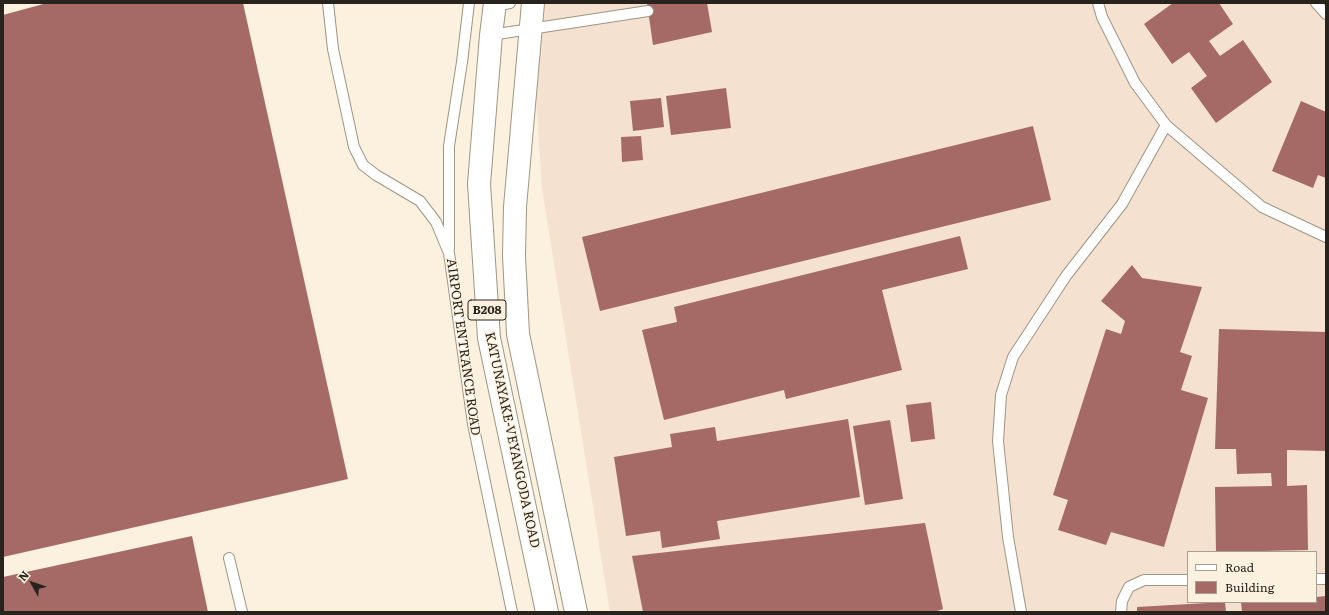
<!DOCTYPE html>
<style>
body{margin:0}
#map{position:relative;width:1329px;height:615px;overflow:hidden;background:#fcf1de;font-family:Literata,serif}
canvas{display:block}
.frame{position:absolute;inset:0;border:4px solid #28241d;pointer-events:none}
.legend{position:absolute;left:1187px;top:551px;width:130px;height:52px;box-sizing:border-box;background:#fcf1de;border:1px solid #a79f91;margin:0;padding:5px 7px;list-style:none;font-size:12px;color:#28241d}
.legend li{display:flex;align-items:center;gap:8px;height:20px}
.legend b{width:20px;border:1px solid #a79f91}
.north{position:absolute;left:12px;top:563px;width:40px;height:40px;-webkit-text-stroke:3px #fcf1de;paint-order:stroke;rotate:310deg;font-size:11px;font-weight:700;line-height:16px;text-align:center;color:#28241d}
.north::after{content:'';display:block;margin:auto;width:14px;height:18px;background:#28241d;clip-path:polygon(50% 0,100% 100%,50% 72%,0 100%)}
</style>
<div id="map">
<canvas width="1329" height="615"></canvas>
<div class="frame"></div>
<ul class="legend">
<li><b style="height:5px;background:#fff"></b>Road</li>
<li><b style="height:11px;background:#a56966"></b>Building</li>
</ul>
<div class="north">N</div>
</div>
<script>
const g = document.querySelector('canvas').getContext('2d');
g.lineJoin = 'round';
function fillPath(path, color) { g.fillStyle = color; g.fill(path, 'evenodd'); }
const shape = rows => new Path2D(rows.map(r => 'M' + r).join(''));
function trace(path, color, width, dash) { g.strokeStyle = color; g.lineWidth = width; g.lineCap = dash ? 'butt' : 'round'; g.setLineDash(dash || []); g.stroke(path); }
function drawText(font, color, halo, rows, align = 'center') {
  g.font = font + ' Literata,serif'; g.lineWidth = 3; g.setLineDash([]); g.textBaseline = 'middle'; g.strokeStyle = halo; g.fillStyle = color; for (const [text, x, y, turn = 0] of rows) {
    g.save(); g.translate(x, y); g.rotate((+turn || 0) * Math.PI / 180); g.textAlign = isNaN(turn) ? turn : align; if (halo) g.strokeText(text, 0, 0); g.fillText(text, 0, 0); g.restore();
  }
}
const industrial = shape([
 [530,3,1326,3,1326,612,610,612,542,189],
 [1188,552,1316,552,1316,602,1188,602]
]);
const building = shape([
 [47,3,243,3,348,479,3,557,3,15],
 [647,3,707,3,712,32,653,45],
 [1173,3,1219,3,1233,24,1209,41,1220,56,1243,40,1272,82,1216,123,1191,88,1207,76,1189,52,1172,64,1144,24],
 [726,88,731,128,671,135,666,96],
 [661,98,664,127,633,131,630,101],
 [1301,101,1326,112,1326,178,1318,175,1313,188,1272,171],
 [1033,126,1051,200,600,311,582,237],
 [641,136,643,160,622,162,621,137],
 [960,236,968,269,882,290,902,370,786,399,784,390,664,420,642,330,677,322,674,307],
 [1132,265,1142,278,1202,287,1180,352,1192,356,1181,390,1208,398,1164,547,1111,532,1106,545,1058,530,1068,500,1053,495,1106,329,1121,334,1125,321,1101,301],
 [1219,329,1326,332,1326,451,1287,450,1287,486,1307,485,1308,550,1216,552,1215,487,1272,486,1271,473,1237,474,1236,449,1215,449],
 [931,402,935,439,911,442,906,405],
 [848,419,860,497,717,521,720,539,662,548,660,531,626,536,614,457,672,447,670,434,715,427,717,441],
 [890,420,903,499,865,505,853,426],
 [925,523,943,609,934,612,643,612,632,556],
 [192,536,208,612,3,612,3,577],
 [1326,596,1326,612,1242,612,1241,602,1316,602,1316,597],
 [1225,602,1226,612,1137,612,1137,607]
]);
const lane = shape([
 [328,3,333,49,354,147,363,165,376,175,420,201,436,222,449,253,473,424,512,612],
 [1098,3,1102,17,1135,83,1166,125,1262,207,1326,237],
 [1316,3,1326,14],
 [495,6,510,3],
 [491,35,648,11],
 [449,249,449,146,462,62,469,3],
 [229,558,242,612],
 [1316,579,1326,579],
 [1021,612,1008,537,998,441,1001,395,1013,357,1066,276,1122,204,1166,125],
 [1121,612,1122,601,1129,587,1144,580,1188,580]
]);
const primary = shape([
 [495,3,491,35,479,184,489,338,547,612],
 [533,3,515,207,514,256,518,334,576,612]
]);
const shields = [
 [487,310,38]
];
const shieldNames = [
 ["B208",487,310]
];
const streetNames = [
 ["AIRPORT ENTRANCE ROAD",463,347,82],
 ["KATUNAYAKE-VEYANGODA ROAD",512,440,78]
];
fillPath(industrial, '#f4e1d0');
fillPath(building, '#a56966');
trace(lane, '#9f9583', 12);
trace(primary, '#9f9583', 24);
trace(lane, '#fff', 10);
trace(primary, '#fff', 22);
for (const [x, y, w] of shields) { const box = new Path2D(); box.roundRect(x - w / 2, y - 10, w, 20, 3); g.fillStyle = '#fcf1de'; g.fill(box); trace(box, '#28241d', 1); }
drawText('bold 12px', '#28241d', null, shieldNames);
drawText('13px', '#28241d', '#fcf1de', streetNames);
</script>
